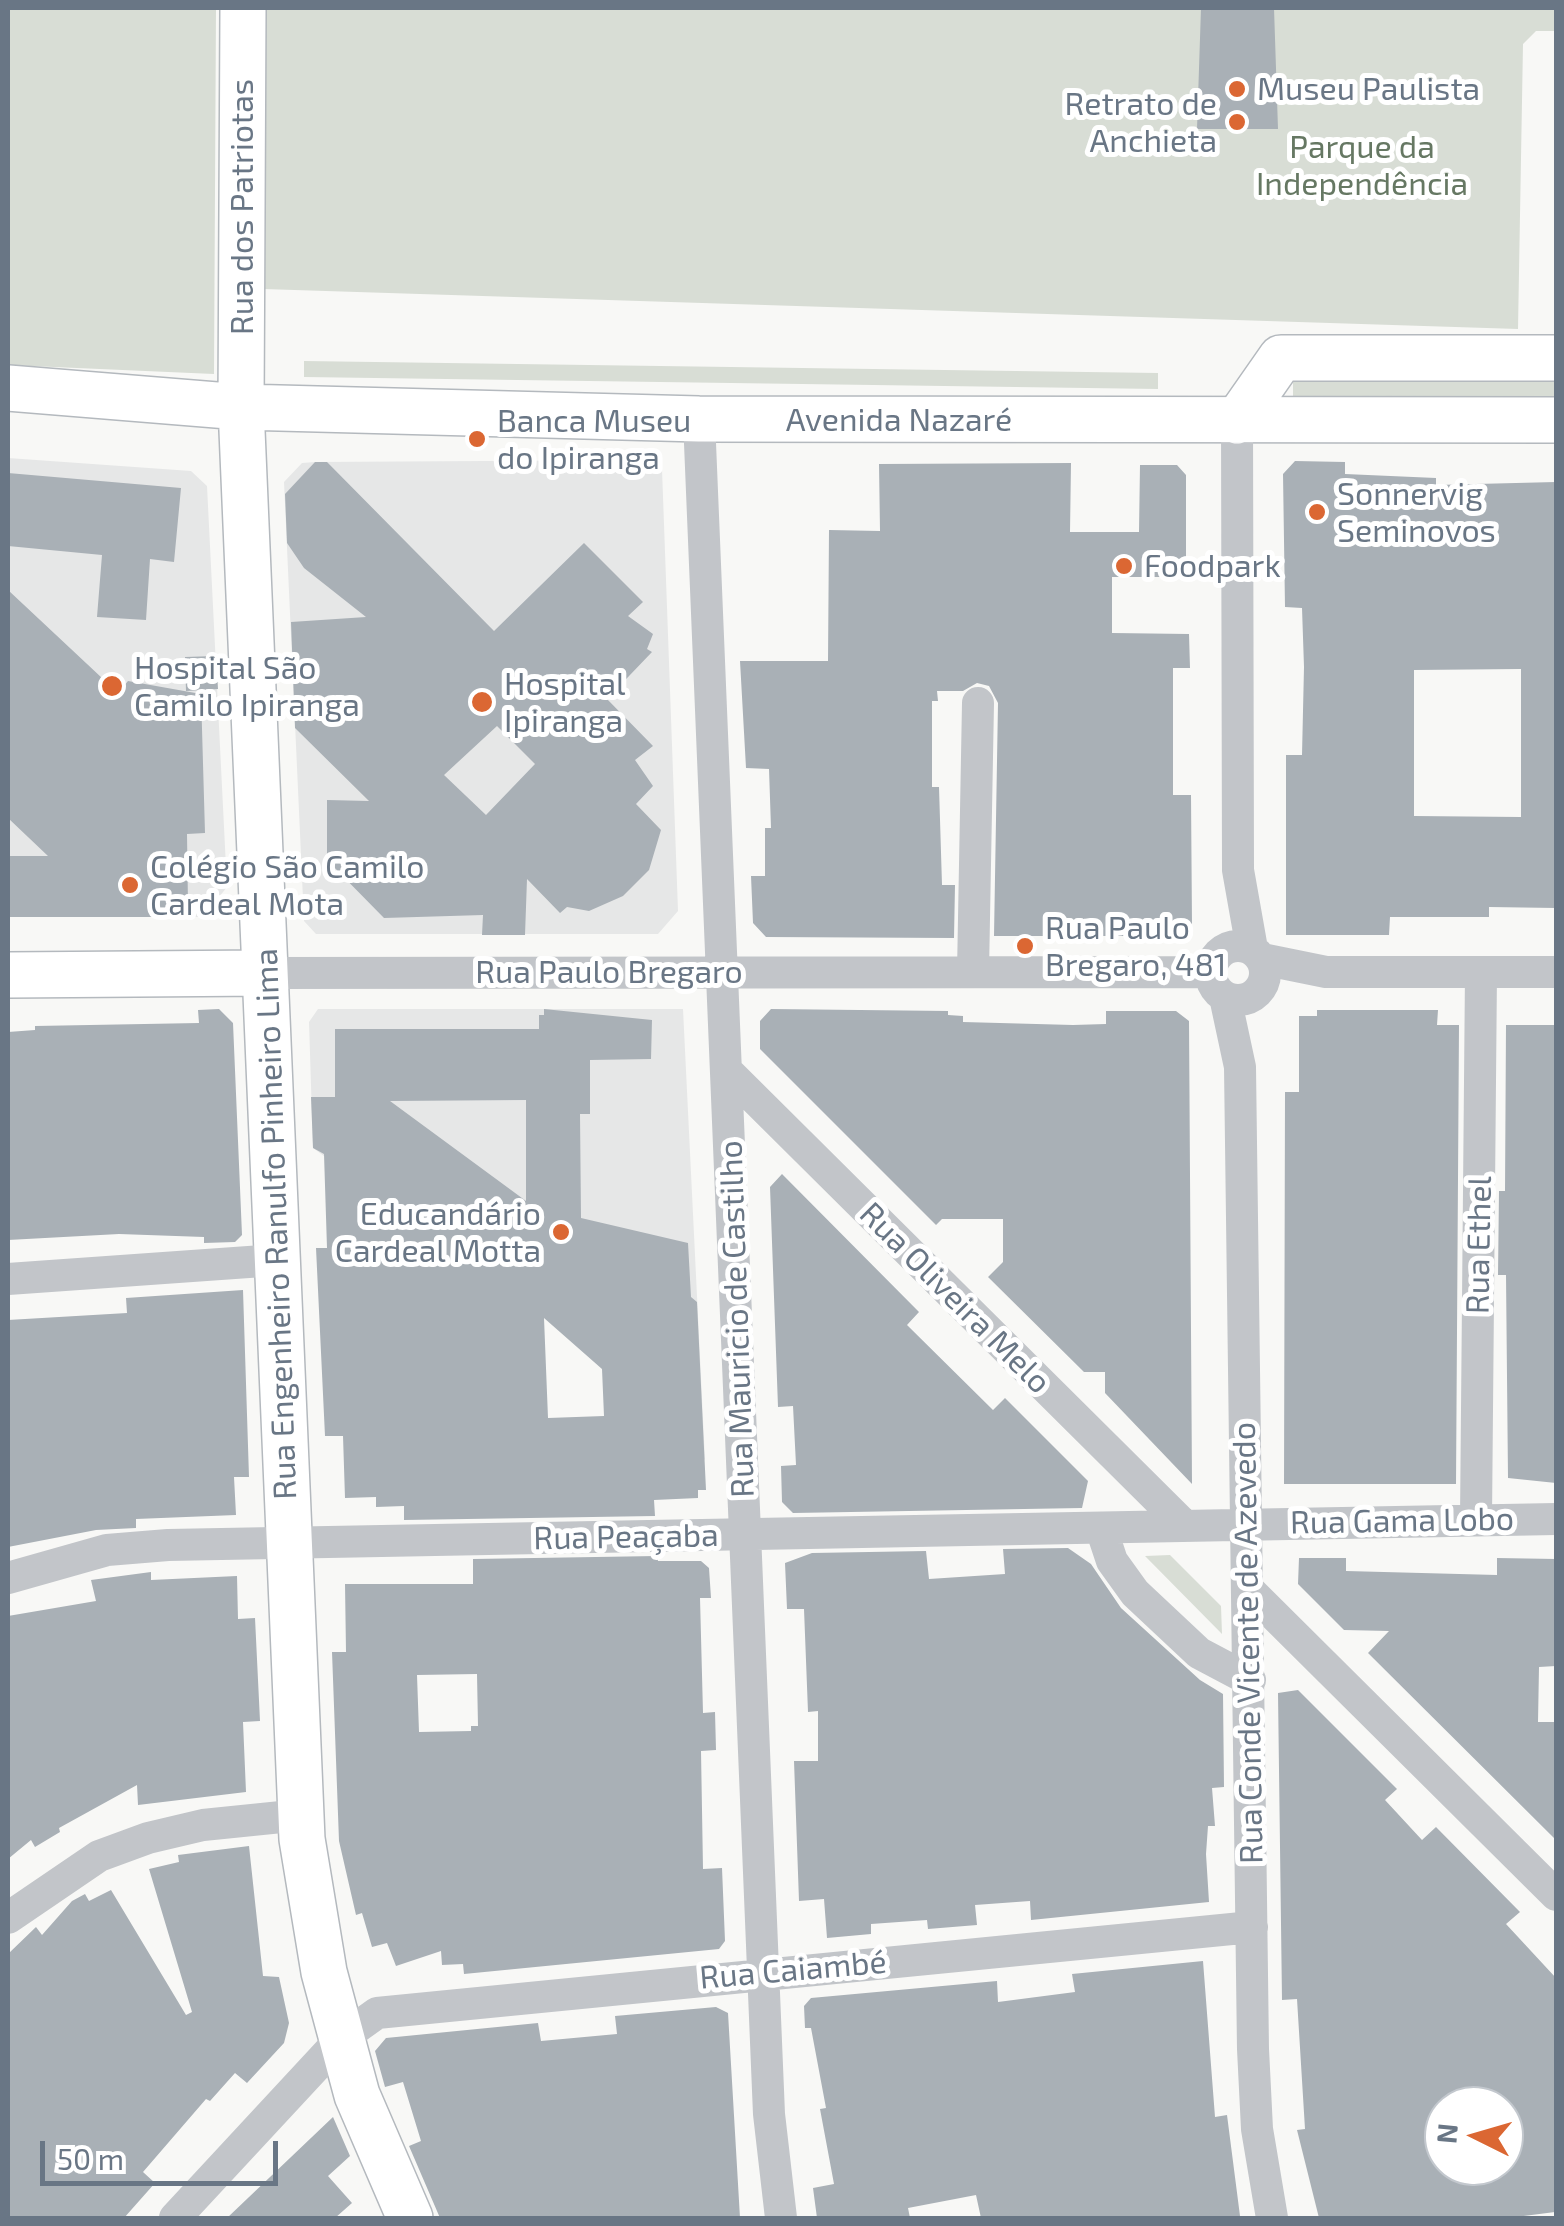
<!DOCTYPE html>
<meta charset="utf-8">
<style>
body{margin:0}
#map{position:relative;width:1564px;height:2226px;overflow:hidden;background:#f8f8f6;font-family:"Exo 2",sans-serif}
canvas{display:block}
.frame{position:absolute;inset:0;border:10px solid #697685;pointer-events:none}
.north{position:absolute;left:1424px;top:2086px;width:100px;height:100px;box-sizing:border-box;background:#fff;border:2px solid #c3c8ce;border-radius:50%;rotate:275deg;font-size:28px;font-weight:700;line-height:40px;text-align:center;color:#697685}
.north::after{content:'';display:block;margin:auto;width:35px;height:45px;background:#db6733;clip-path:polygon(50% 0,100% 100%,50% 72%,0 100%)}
.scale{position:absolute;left:40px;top:2141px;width:238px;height:45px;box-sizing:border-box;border:5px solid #697685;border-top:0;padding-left:12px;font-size:30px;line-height:35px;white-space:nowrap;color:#697685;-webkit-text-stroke:8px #fff;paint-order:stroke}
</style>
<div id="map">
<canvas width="1564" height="2226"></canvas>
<div class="frame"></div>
<div class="north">N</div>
<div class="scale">50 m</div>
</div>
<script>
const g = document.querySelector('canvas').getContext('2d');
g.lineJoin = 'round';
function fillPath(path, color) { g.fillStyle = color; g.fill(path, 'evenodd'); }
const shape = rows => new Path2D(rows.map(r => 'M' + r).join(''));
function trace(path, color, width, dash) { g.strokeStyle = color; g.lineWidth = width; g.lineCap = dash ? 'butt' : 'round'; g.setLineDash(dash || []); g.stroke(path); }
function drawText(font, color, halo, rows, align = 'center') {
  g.font = font + ' "Exo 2",sans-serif'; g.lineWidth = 10; g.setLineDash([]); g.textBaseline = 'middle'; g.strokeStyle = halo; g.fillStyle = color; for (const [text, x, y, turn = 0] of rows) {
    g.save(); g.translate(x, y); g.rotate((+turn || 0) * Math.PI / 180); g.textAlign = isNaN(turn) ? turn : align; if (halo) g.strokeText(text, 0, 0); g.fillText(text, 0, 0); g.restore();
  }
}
const built = shape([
 [8,458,191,471,207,486,227,887,203,917,8,916],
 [655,460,662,469,678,911,658,934,316,934,304,921,284,482,302,463,315,462],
 [318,1009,683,1009,705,1460,535,1309,313,1148,309,1022]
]);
const green = shape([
 [8,8,216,8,214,374,8,365],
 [265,8,1556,8,1556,31,1536,31,1523,44,1518,329,263,289],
 [304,361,1158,373,1158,389,304,377],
 [1293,381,1556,381,1556,397,1293,397],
 [1170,1555,1221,1606,1222,1634,1145,1556]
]);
const building = shape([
 [1201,8,1274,8,1278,129,1197,129],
 [1295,461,1345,462,1345,474,1436,478,1436,485,1556,482,1556,908,1489,907,1489,917,1390,917,1389,935,1286,935,1286,755,1302,755,1304,667,1302,608,1285,607,1283,474],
 [1521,669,1521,817,1414,816,1414,670],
 [315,462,327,462,494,631,584,543,643,602,628,616,653,634,647,649,652,652,607,699,653,746,635,760,653,786,636,804,661,830,649,870,623,896,589,911,567,907,560,913,527,879,525,935,482,935,483,915,384,918,327,860,327,800,369,801,295,728,291,622,366,617,304,568,287,543,285,494],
 [497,726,535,764,486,815,444,775],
 [1071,463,1070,532,1139,532,1140,465,1177,465,1186,475,1186,577,1112,577,1112,633,1189,634,1190,668,1173,668,1173,795,1191,795,1192,926,1181,936,994,936,998,703,989,686,977,683,963,691,937,691,938,701,932,701,932,787,939,787,942,885,955,885,954,938,766,937,753,923,751,876,765,876,765,828,771,828,769,769,746,768,740,661,828,661,829,530,880,531,879,464],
 [8,473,181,488,174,562,150,559,146,620,97,617,102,555,8,546],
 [8,590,118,693,128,681,201,694,205,833,187,834,188,906,178,905,178,917,8,917,8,856,48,856,8,818],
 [216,656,218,689,186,691,185,657],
 [219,1009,233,1023,242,1235,235,1242,204,1243,204,1237,119,1234,8,1240,8,1032,35,1030,35,1026,199,1023,198,1010],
 [544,1009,652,1020,651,1059,590,1060,590,1114,580,1114,581,1218,688,1243,691,1297,697,1302,706,1490,698,1490,698,1498,654,1500,655,1516,404,1520,404,1506,376,1507,376,1497,345,1498,343,1436,325,1436,316,1248,327,1248,324,1154,313,1148,311,1097,335,1097,335,1029,539,1029,539,1015,544,1015],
 [526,1100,526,1201,390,1101],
 [544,1318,602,1369,604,1416,548,1418],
 [771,1009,948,1011,948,1015,963,1016,963,1022,1073,1025,1106,1024,1106,1011,1176,1011,1189,1021,1192,1484,1105,1393,1105,1372,1084,1372,988,1277,1003,1262,1003,1219,942,1219,936,1225,760,1049,760,1021],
 [1317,1010,1438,1010,1437,1025,1459,1025,1456,1484,1284,1484,1285,1092,1299,1092,1299,1016,1317,1016],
 [1506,1025,1556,1025,1556,1483,1508,1478,1506,1275,1498,1275,1499,1191,1505,1191],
 [782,1174,919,1312,907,1325,993,1410,1005,1398,1088,1481,1082,1508,793,1513,782,1502,781,1466,796,1465,793,1406,778,1407,770,1187],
 [243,1290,249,1477,234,1477,236,1515,136,1519,136,1528,96,1530,8,1547,8,1320,127,1313,126,1298],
 [1068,1548,1091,1564,1121,1608,1200,1680,1223,1694,1224,1787,1212,1788,1215,1826,1208,1826,1206,1854,1209,1902,1031,1920,1030,1901,975,1905,977,1925,928,1929,927,1920,871,1924,871,1934,827,1938,824,1899,799,1901,794,1761,818,1761,818,1711,808,1712,804,1609,787,1609,785,1563,812,1553,926,1551,929,1579,1005,1574,1003,1549],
 [657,1556,658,1561,701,1561,709,1568,711,1598,700,1598,703,1713,715,1712,716,1750,701,1751,703,1869,722,1868,725,1941,719,1949,464,1974,463,1964,442,1965,441,1951,396,1966,387,1943,372,1947,362,1913,356,1915,339,1841,332,1652,346,1652,345,1584,473,1584,473,1559],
 [477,1674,478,1726,471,1726,471,1731,419,1732,417,1675],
 [1299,1558,1346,1558,1346,1571,1497,1575,1497,1558,1556,1559,1556,1666,1539,1667,1538,1722,1556,1722,1556,1840,1368,1653,1389,1631,1344,1630,1298,1584],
 [151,1572,151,1580,237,1576,238,1619,255,1618,260,1721,243,1722,246,1792,138,1805,137,1785,59,1828,60,1832,35,1847,31,1840,8,1859,8,1616,96,1601,91,1580],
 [1298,1690,1397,1789,1385,1800,1422,1840,1436,1827,1520,1912,1506,1924,1556,1978,1555,2212,1508,2218,1319,2218,1297,2130,1305,2129,1297,1999,1282,2000,1278,1693],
 [1444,2106,1504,2106,1504,2166,1444,2166],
 [249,1846,263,1976,279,1977,289,2023,284,2043,247,2083,235,2073,210,2101,206,2099,143,2172,155,2183,124,2218,8,2218,8,1954,36,1927,42,1935,72,1901,85,1894,89,1901,111,1890,186,2015,192,2012,149,1869,179,1862,178,1855],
 [1203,1961,1215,2117,1227,2115,1240,2216,981,2218,976,2195,908,2208,910,2218,817,2218,813,2188,834,2184,820,2109,826,2108,811,2028,805,2028,804,2006,811,1998,997,1981,998,2002,1075,1992,1072,1974],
 [716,2007,728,2013,740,2218,440,2218,409,2146,421,2141,403,2082,385,2087,375,2051,386,2038,538,2023,541,2041,617,2034,615,2016],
 [333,2117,350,2156,328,2176,352,2203,335,2218,227,2218]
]);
const street = shape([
 [699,419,769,2114,781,2218],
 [1237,421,1238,870,1252,949],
 '1211 973a27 27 0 1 1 54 0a27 27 0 1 1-54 0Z',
 [1262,959,1326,972,1556,972],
 [973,972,978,703],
 [265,973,1211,972],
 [1225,997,1240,1067,1253,2049,1257,2129,1272,2218],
 [726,1070,1185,1526],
 [8,1279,277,1260],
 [1476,1519,1481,972],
 [1101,1528,1112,1561,1135,1593,1199,1653,1250,1680],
 [8,1578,107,1550,168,1545,1556,1519],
 [1250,1591,1556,1895],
 [8,1918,99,1856,148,1838,203,1825,301,1815],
 [175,2218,342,2038,377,2013,1252,1927]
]);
const secondary = shape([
 [243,8,241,407,302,1839,324,1972,357,2095,410,2218],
 [8,388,241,407,699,419,1556,420],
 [1237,421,1281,358,1556,358],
 [8,975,265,973]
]);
const markers = [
 [1237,89,10,"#db6733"],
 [1237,122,10,"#db6733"],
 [477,439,10,"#db6733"],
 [1317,512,10,"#db6733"],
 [1124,566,10,"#db6733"],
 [112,686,12,"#db6733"],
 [482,702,12,"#db6733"],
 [130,885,10,"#db6733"],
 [1025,946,10,"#db6733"],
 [561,1232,10,"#db6733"]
];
const poiNames = [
 ["Museu Paulista",1257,89],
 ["Retrato de",1217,104,"right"],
 ["Anchieta",1217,141,"right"],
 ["Banca Museu",497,421],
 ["do Ipiranga",497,458],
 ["Sonnervig",1337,494],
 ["Seminovos",1337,531],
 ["Foodpark",1144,566],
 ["Hospital São",134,668],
 ["Camilo Ipiranga",134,705],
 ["Hospital",504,684],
 ["Ipiranga",504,721],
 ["Colégio São Camilo",150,867],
 ["Cardeal Mota",150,904],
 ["Rua Paulo",1045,928],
 ["Bregaro, 481",1045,965],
 ["Educandário",541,1214,"right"],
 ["Cardeal Motta",541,1251,"right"]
];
const parkNames = [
 ["Parque da",1362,147],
 ["Independência",1362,184]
];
const streetNames = [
 ["Rua dos Patriotas",242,207,-90],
 ["Avenida Nazaré",899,420],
 ["Rua Paulo Bregaro",609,972],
 ["Rua Engenheiro Ranulfo Pinheiro Lima",276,1224,-92],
 ["Rua Ethel",1479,1245,-89],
 ["Rua Oliveira Melo",955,1298,45],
 ["Rua Mauricio de Castilho",737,1319,-92],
 ["Rua Gama Lobo",1402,1521,-1],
 ["Rua Peaçaba",626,1537,-1],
 ["Rua Conde Vicente de Azevedo",1248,1643,-91],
 ["Rua Caiambé",793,1970,-5]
];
fillPath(built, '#e6e7e7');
fillPath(green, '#d8ddd5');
fillPath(building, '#a9b0b6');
trace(secondary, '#b4b9be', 48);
trace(street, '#c2c5c9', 32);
trace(secondary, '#fff', 45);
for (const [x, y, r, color] of markers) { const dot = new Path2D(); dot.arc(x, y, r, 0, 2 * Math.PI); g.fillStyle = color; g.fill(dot); trace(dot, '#fff', 4); }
drawText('32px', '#697685', '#fff', poiNames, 'left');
drawText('32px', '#667863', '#fff', parkNames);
drawText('32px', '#697685', '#fff', streetNames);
</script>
